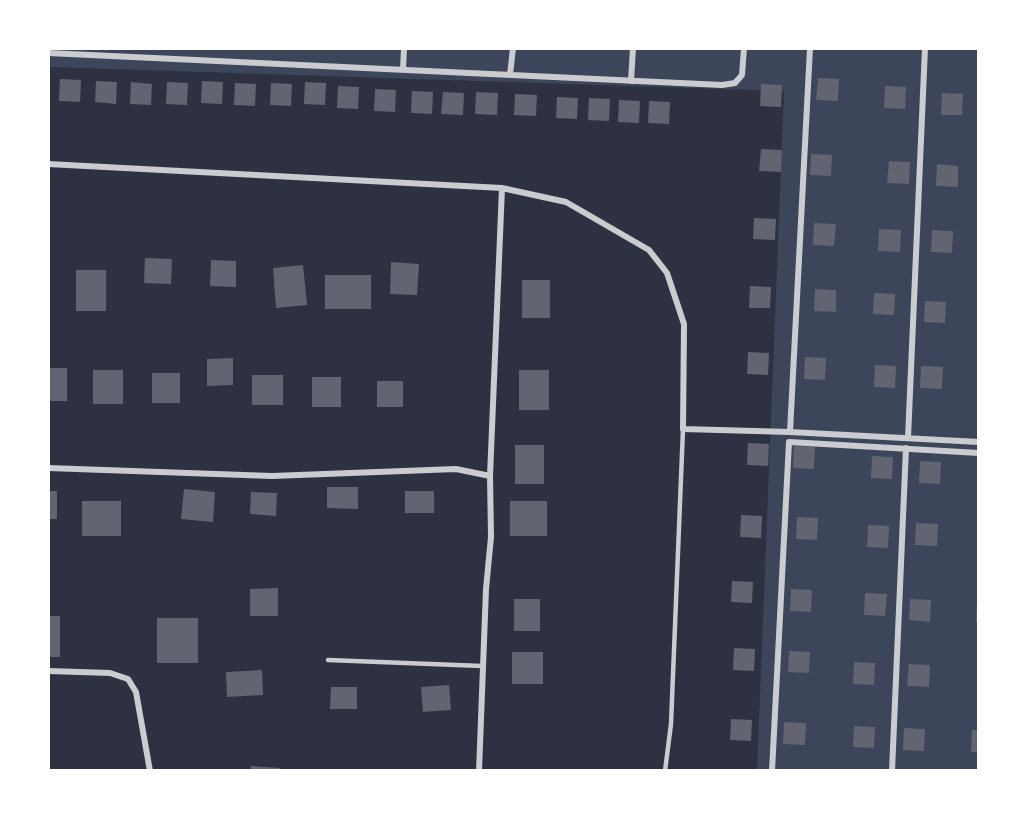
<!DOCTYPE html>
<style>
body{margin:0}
#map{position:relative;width:1027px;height:819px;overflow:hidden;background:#2d3142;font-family:"IBM Plex Sans",sans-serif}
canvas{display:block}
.frame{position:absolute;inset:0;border:50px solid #fff;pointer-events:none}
</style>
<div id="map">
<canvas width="1027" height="819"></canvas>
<div class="frame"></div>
</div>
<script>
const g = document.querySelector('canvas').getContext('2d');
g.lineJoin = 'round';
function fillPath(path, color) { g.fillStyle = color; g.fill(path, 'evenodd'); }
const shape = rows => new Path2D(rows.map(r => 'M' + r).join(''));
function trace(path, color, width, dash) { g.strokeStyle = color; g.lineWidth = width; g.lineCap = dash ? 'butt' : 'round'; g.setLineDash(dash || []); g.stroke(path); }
const green = shape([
 [48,48,979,48,979,771,757,771,784,91,48,67]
]);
const building = shape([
 [818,78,839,79,838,101,816,100],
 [60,79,81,80,80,102,59,101],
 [96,81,117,82,116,104,95,102],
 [202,81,223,82,222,104,201,103],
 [131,82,152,84,151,105,130,104],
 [167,82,188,83,187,105,166,104],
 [305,82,326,83,325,105,304,104],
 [235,83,256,84,255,106,234,105],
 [271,83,292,84,291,106,270,105],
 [761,84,782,85,781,107,760,106],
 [338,86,359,87,358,109,337,108],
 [885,86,906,87,905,109,884,108],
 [375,89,396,90,395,112,374,111],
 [412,91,433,92,432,114,411,113],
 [443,92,464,93,463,115,441,114],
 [476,92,498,93,497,115,475,114],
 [942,93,963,94,962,115,941,115],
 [515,94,537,95,536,116,514,115],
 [557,97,578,98,577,119,556,118],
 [589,98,610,99,609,121,588,120],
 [619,100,640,101,639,123,618,122],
 [649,101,670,102,669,124,648,123],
 [761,149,782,150,781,172,759,171],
 [811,154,832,155,831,176,810,175],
 [889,161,910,162,909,184,887,183],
 [937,164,958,166,958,187,936,186],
 [754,218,776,219,775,240,753,239],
 [814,223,836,224,834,246,813,245],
 [879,229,901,230,900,252,878,251],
 [932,230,953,231,952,253,931,252],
 [145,258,172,259,171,284,144,283],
 [211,260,236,261,236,287,210,286],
 [391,262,419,264,417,295,390,294],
 [303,265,307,305,276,308,273,268],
 [76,270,106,270,106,311,76,311],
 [325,275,371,275,371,309,325,309],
 [522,280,550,280,550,318,522,318],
 [750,286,771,287,770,308,749,308],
 [815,289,836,290,836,312,814,311],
 [874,293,895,294,894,315,873,314],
 [925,301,946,302,945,323,924,322],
 [748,352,769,353,768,375,747,374],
 [805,357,826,358,825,380,804,379],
 [233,358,233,385,207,386,207,359],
 [875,365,896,366,895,388,874,387],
 [921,366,943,367,942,389,920,388],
 [48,368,67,368,67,401,48,401],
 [93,370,123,370,123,404,93,404],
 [519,370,549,370,549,410,519,410],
 [152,373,180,373,180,403,152,403],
 [252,375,283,375,283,405,252,405],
 [312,377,341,377,341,407,312,407],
 [377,381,403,381,403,407,377,407],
 [748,443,769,444,768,466,747,465],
 [515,445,544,445,544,484,515,484],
 [794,446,815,447,814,469,793,468],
 [872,456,893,457,892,479,871,478],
 [920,461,941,462,940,484,919,483],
 [327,487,358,487,358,509,327,508],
 [184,489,215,492,213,522,181,519],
 [48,491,57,491,57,519,48,519],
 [405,491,434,491,434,513,405,513],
 [251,492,277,493,276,516,250,514],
 [82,501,121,501,121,536,82,536],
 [510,501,547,501,547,536,510,536],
 [741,515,762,516,761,538,740,537],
 [797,517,818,518,817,540,796,539],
 [916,523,938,524,937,546,915,545],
 [868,525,889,526,888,548,867,547],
 [732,581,753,582,752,603,731,602],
 [278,588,278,616,250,616,250,589],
 [791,589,812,590,811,612,790,611],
 [865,593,887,594,885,616,864,615],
 [514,599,540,599,540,631,514,631],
 [910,599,931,600,930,622,909,620],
 [977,600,979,600,979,622,976,622],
 [48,616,60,616,60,657,48,657],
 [157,618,198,618,198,663,157,663],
 [734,648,755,649,754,671,733,670],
 [789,651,810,652,809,673,788,672],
 [512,652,543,652,543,684,512,684],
 [854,662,875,663,874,685,853,684],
 [909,664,930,665,929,687,907,686],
 [262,670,263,695,227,697,226,672],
 [449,685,451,710,423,712,421,687],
 [331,687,357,687,357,709,330,709],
 [731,719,752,720,751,741,730,740],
 [784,722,806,723,805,745,783,744],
 [854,726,875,727,874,748,853,747],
 [904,728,925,729,924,751,903,750],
 [972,730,979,730,979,752,971,752],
 [251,766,280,768,280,771,251,771]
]);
const service = shape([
 [328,660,482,666],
 [665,771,671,724,683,429]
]);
const minor = shape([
 [48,53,722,85,735,83,742,75,744,48],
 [403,70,404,48],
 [510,75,513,48],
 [631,81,633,48],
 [48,164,502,188,566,202,649,250,667,273,684,324,683,429,790,432,979,442],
 [790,432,810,48],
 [908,438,925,48],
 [48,468,272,476,456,469,490,476],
 [48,671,110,673,128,679,136,692,150,771],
 [479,771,486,589,491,537,490,476,502,188],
 [772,771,789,442,979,453],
 [892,771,906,448]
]);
fillPath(green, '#3c4559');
fillPath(building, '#626471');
trace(service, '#caccd0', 4.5);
trace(minor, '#caccd0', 6);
</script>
